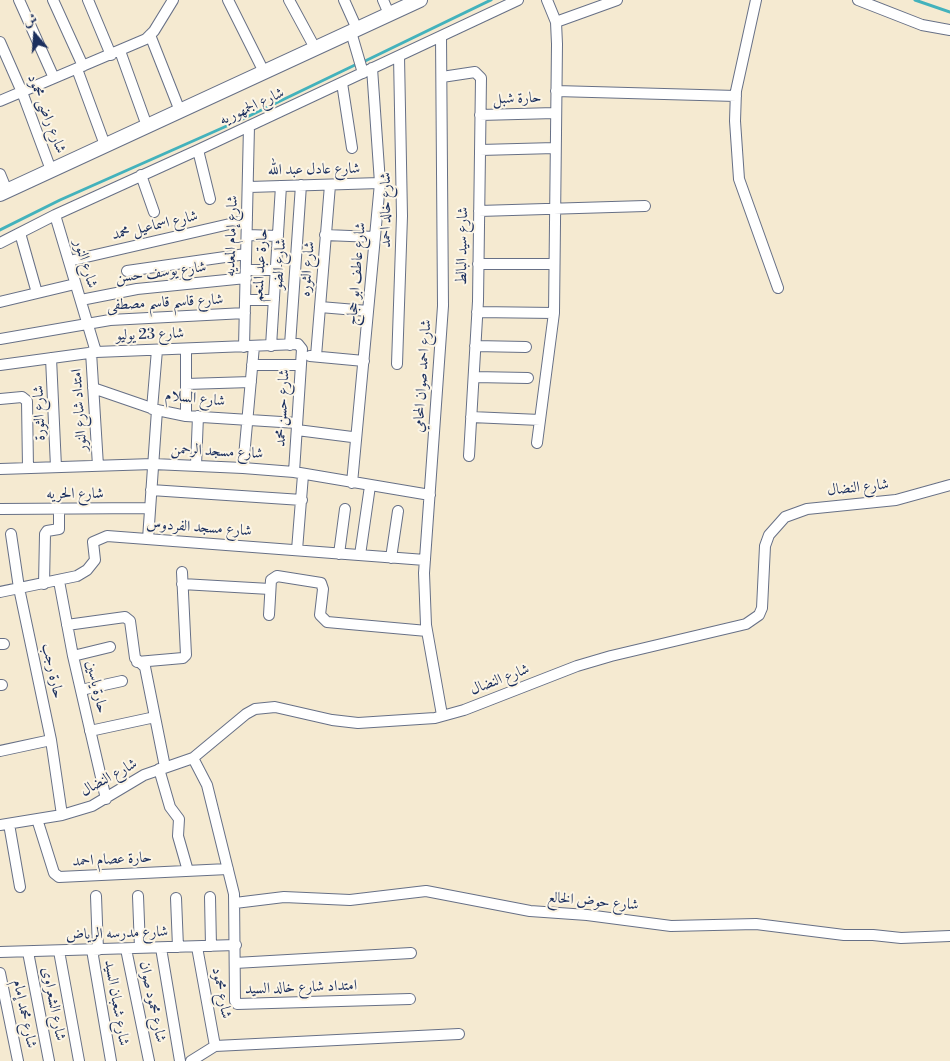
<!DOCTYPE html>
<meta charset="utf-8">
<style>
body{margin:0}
#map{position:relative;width:950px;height:1061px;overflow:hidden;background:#f5ead1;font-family:"Libre Bodoni",Amiri,serif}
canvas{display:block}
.north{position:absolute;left:10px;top:10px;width:50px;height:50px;-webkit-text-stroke:4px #fcf5e5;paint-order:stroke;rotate:342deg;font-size:14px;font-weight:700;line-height:20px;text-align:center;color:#1b2f5e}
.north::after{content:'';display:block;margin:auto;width:18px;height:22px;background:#1b2f5e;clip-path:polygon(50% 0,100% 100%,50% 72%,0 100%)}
</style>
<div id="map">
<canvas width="950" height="1061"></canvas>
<div class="north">ش</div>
</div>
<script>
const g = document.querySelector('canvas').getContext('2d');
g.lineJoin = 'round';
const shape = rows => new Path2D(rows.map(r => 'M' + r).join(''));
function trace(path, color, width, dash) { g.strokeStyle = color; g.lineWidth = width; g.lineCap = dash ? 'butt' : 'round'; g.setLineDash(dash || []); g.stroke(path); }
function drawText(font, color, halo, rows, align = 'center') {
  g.font = font + ' "Libre Bodoni",Amiri,serif'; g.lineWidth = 4; g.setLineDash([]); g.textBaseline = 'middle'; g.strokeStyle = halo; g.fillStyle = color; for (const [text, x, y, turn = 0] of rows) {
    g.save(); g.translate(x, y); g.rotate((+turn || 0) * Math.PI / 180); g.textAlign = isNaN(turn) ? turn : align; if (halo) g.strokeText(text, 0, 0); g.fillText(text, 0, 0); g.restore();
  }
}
const stream = shape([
 [915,0,950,12],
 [363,62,491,0],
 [0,230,60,200,247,117,357,64]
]);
const minor = shape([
 [19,0,54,78],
 [53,0,83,66],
 [88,0,111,55],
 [228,0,264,72],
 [289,0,315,48],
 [344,0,357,29],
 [383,0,389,14],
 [756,0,736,91,735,121,739,179,778,288],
 [858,0,922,25,950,30],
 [556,22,617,0],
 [351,32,363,73],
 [150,35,180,111],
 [441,36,443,306,424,573,426,625,442,715],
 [0,42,22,92,51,170],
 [120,51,147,126],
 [77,69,105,145],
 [442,77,475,72,481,78,478,301,469,456],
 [342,83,352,148],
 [556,91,736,96],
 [0,101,146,39,154,31,173,0],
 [480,115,555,113],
 [198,150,210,199],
 [480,150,555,148],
 [0,174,7,191],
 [141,175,154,212],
 [249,187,380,183],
 [479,211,645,206],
 [55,215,96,352],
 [20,233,37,293],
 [247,235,278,236],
 [325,235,375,237],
 [0,243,55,215,198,150,518,0],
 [69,261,247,220],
 [478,264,554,264],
 [246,270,276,270],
 [127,271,246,254],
 [81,300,137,289,246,278],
 [245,300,274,300],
 [0,302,75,284],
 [320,307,368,311],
 [477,312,554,313],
 [0,339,110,320,245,313],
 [290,345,301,185],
 [271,346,281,186],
 [475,346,526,347],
 [244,347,249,126],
 [186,349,186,416],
 [91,352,98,466],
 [310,356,364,361],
 [316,356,330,185],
 [51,358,56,467],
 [397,364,402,216,399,56],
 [0,365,96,352,298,344,302,349,294,472],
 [252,365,301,365],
 [474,377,528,378],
 [186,384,251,382],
 [93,388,157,410,186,416,297,423],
 [0,399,22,397,27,401,28,468],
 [152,409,157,350],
 [471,417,540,420],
 [297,430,352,437],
 [537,443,554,313,557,44,556,22,547,0],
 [196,466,198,416],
 [243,468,254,346],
 [0,469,153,464,243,468,294,472,430,495],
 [352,483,380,183,372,68],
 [151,490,302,500],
 [0,509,150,508],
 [11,534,19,588,51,740,62,815],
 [148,539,157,410],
 [297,550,303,475],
 [339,554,345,509],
 [360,555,370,486],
 [391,558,398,511],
 [59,581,73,656,106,799],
 [44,584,45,534,47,531,59,529,59,509],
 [182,584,270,589],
 [0,592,77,576,87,570,95,560,93,542,107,536,425,560],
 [269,615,271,580,277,576,321,583,323,589,320,615,327,622,427,631],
 [67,625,125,617,130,621,135,658,145,667,165,767],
 [0,644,4,644],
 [73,656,110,647],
 [137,662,183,658,186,655,182,572],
 [0,685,2,685],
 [81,690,122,681],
 [90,731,155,717],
 [0,751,51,740],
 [193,758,207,785,234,894,235,1001,237,1004,410,999],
 [159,769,170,807,179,819,178,836,188,871],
 [37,819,54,873,59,877,228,869],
 [9,824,20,887],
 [0,825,62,815,92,806,144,775,193,758,246,714,255,709,275,707,332,720,358,723,435,718,464,710,577,666,611,656,746,624,759,615,762,608,765,546,769,535,785,517,807,509,896,500,950,485],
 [96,896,98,950],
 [138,896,140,948],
 [210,897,211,946],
 [176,898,178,947],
 [235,903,284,897,350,900,426,891,530,911,587,915,671,926,756,924,844,935,873,935,901,938,950,936],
 [197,947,215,1046],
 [161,948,180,1061],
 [126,949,149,1061],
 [92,950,111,1061],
 [59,951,79,1061],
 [0,952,236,945],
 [28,952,49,1061],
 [235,963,411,953],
 [0,973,18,1061],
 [191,1061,215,1046,459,1034]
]);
const secondary = shape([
 [0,194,420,0]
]);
const streetNames = [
 ["حارة شبل",517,99,-2],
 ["شارع الجمهوريه",252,107,-25],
 ["شارع راضى محمود",46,114,69],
 ["شارع عادل عبد الله",314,170,-1],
 ["شارع خالد احمد",386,210,-90],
 ["شارع اسماعيل محمد",155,226,-13],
 ["شارع إمام المعديه",232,236,-88],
 ["شارع سيد البالط",463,246,-89],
 ["شارع النور",85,264,73],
 ["شارع الضو",280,264,-86],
 ["حارة عبد المنعم",261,265,-86],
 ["شارع الثوره",308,269,-85],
 ["شارع يوسف حسن",161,273,-7],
 ["شارع عاطف ابو حجاج",357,274,-85],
 ["شارع قاسم قاسم مصطفى",165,303,-3],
 ["شارع 23 يوليو",150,335,-2],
 ["شارع احمد صوان المحامي",423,376,-86],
 ["شارع السلام",195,399,6],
 ["شارع حسن محمد",283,408,-87],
 ["امتداد شارع النور",80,410,-94],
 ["شارع الثورة",40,413,-92],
 ["شارع مسجد الرحمن",217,452,3],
 ["شارع النضال",858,488,-6],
 ["شارع الحريه",75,494],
 ["شارع مسجد الفردوس",199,528,4],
 ["حارة رجب",52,671,78],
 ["شارع النضال",500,680,-21],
 ["حارة ياسين",96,687,77],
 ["شارع النضال",109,778,-29],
 ["حارة عصام احمد",112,860,-3],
 ["شارع حوض الخالع",593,902,5],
 ["شارع مدرسه الرياض",117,934,-2],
 ["امتداد شارع خالد السيد",301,988,-2],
 ["شارع محمود",221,993,79],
 ["شارع محمود صوان",152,1002,78],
 ["شارع شعبان السيد",116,1003,80],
 ["شارع الشعراوى",53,1004,79],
 ["شارع محمد إمام",24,1014,78]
];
trace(stream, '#43b2bc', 3);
trace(minor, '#677086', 12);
trace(secondary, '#677086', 16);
trace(minor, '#fff', 10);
trace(secondary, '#fff', 14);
drawText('15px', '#1b2f5e', '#fcf5e5', streetNames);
</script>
